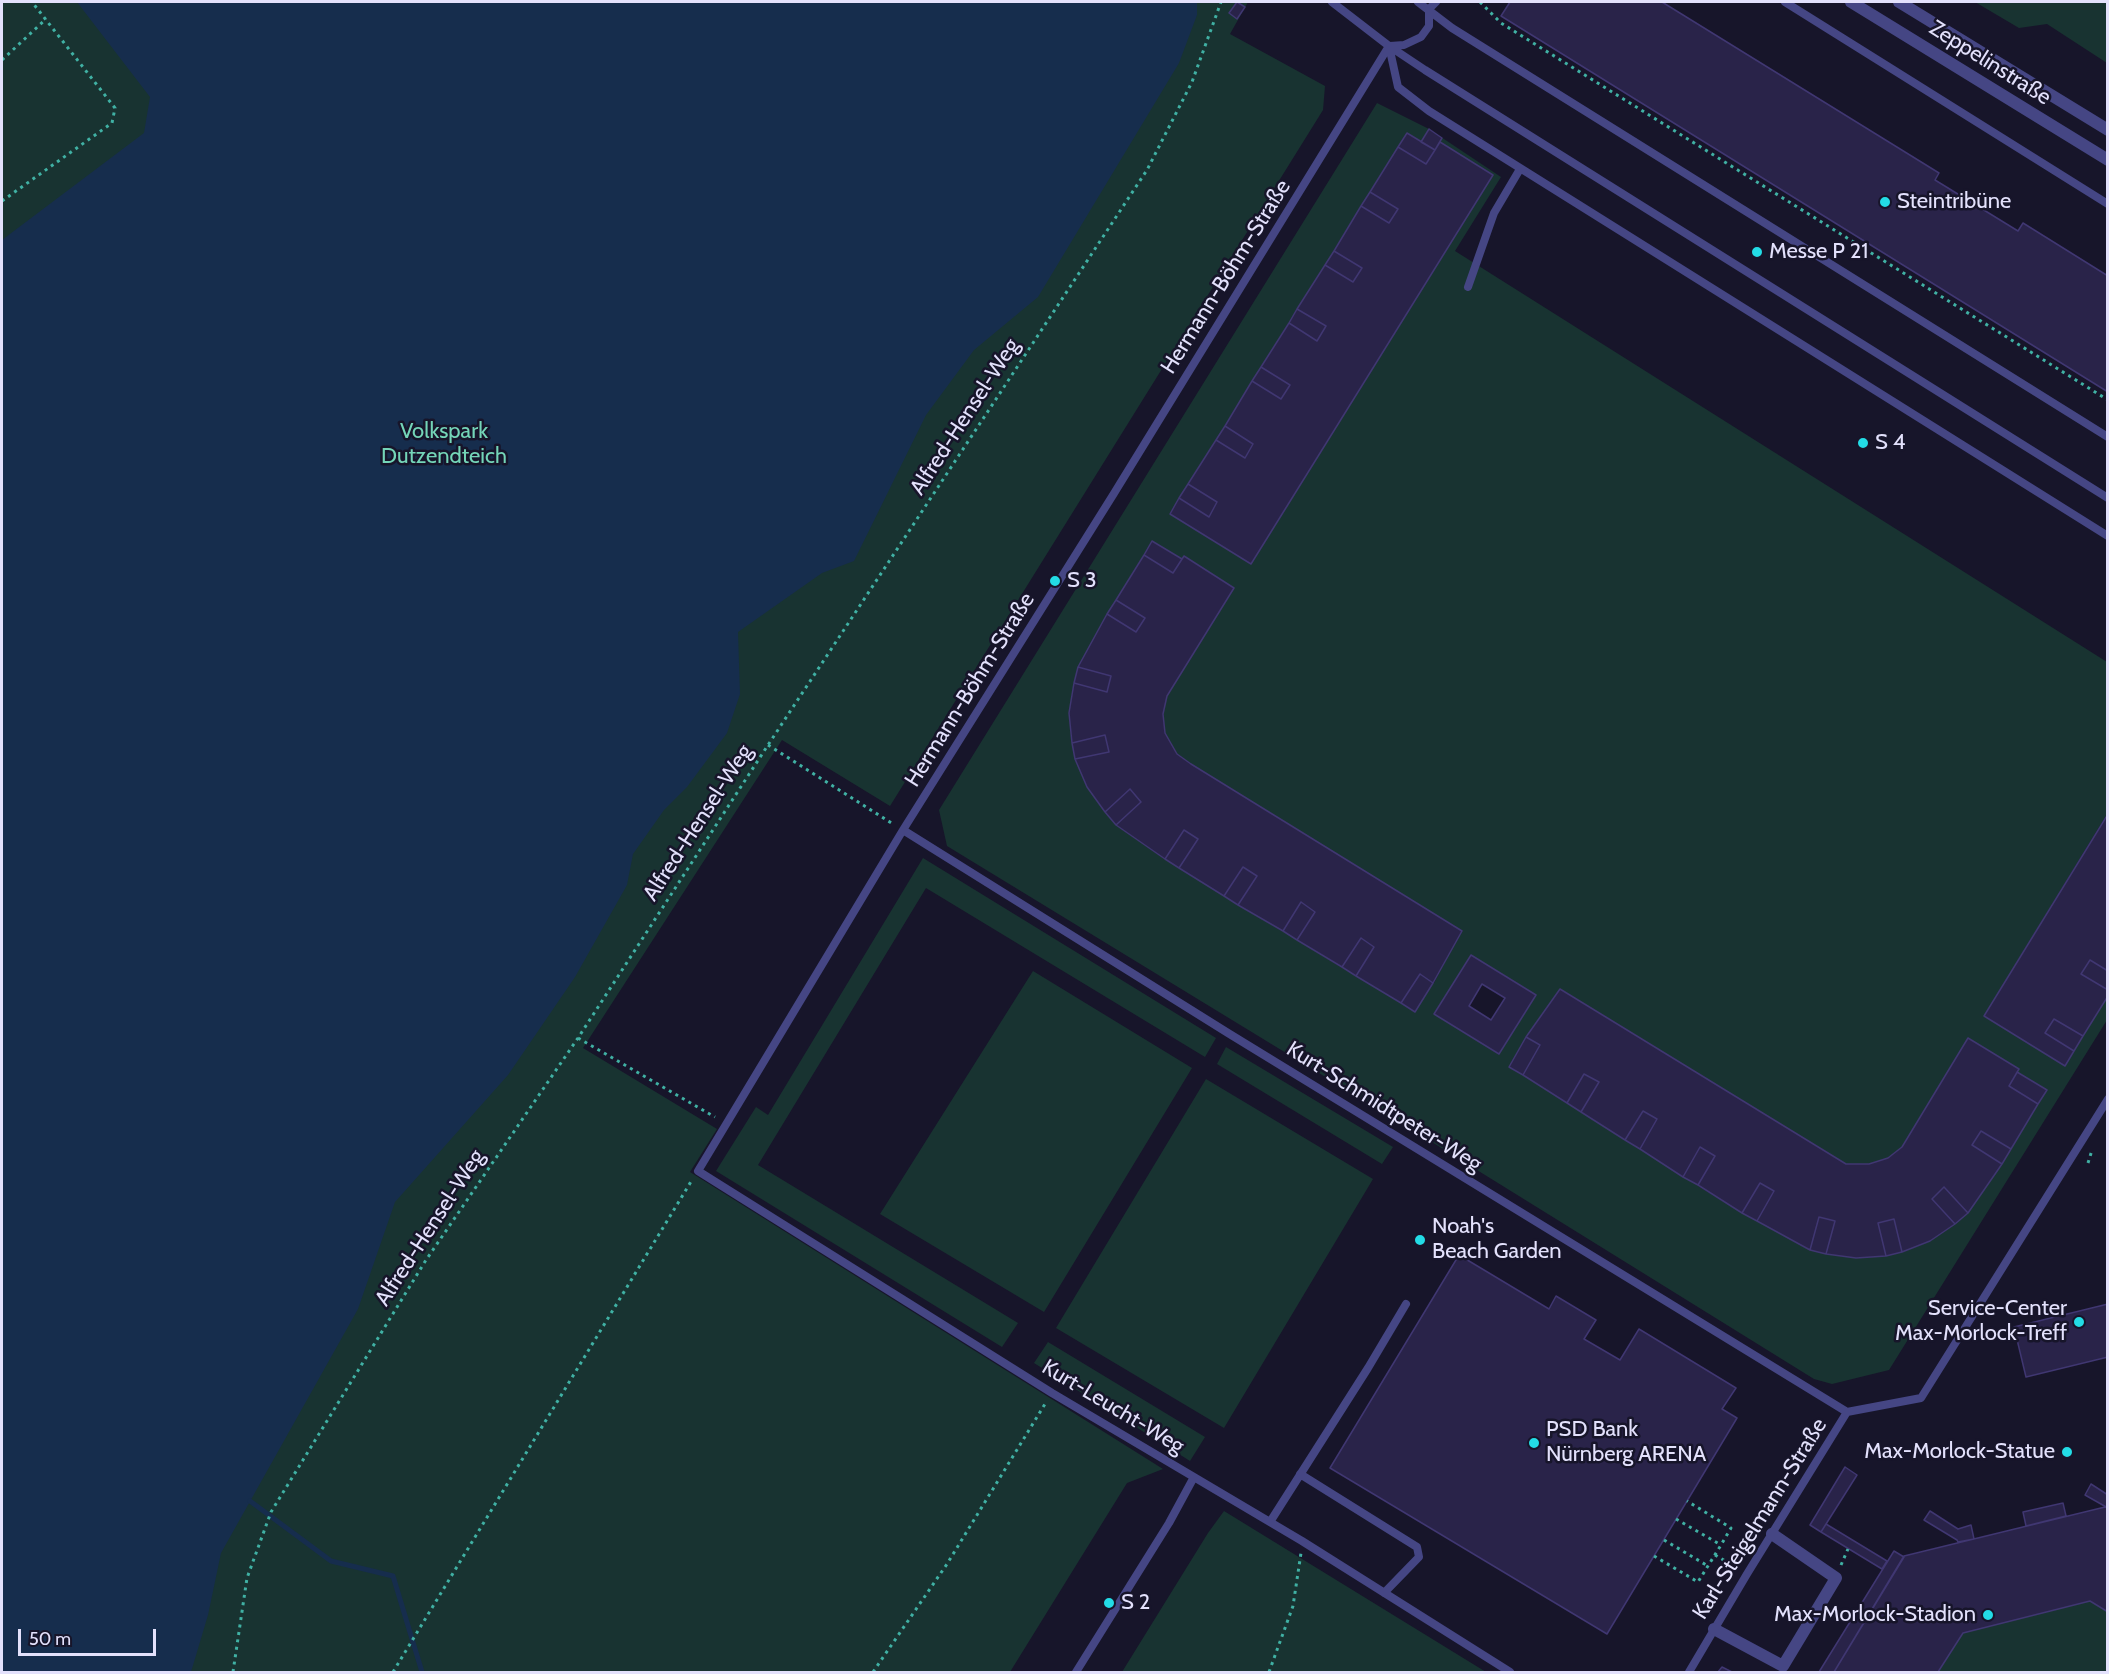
<!DOCTYPE html>
<meta charset="utf-8">
<style>
body{margin:0}
#map{position:relative;width:2109px;height:1674px;overflow:hidden;background:#17152a;font-family:Cabin,sans-serif}
canvas{display:block}
.frame{position:absolute;inset:0;border:3px solid #e3e1fc;pointer-events:none}
.scale{position:absolute;left:18px;top:1629px;width:138px;height:27px;box-sizing:border-box;border:3px solid #e3e1fc;border-top:0;padding-left:8px;font-size:18px;line-height:21px;white-space:nowrap;color:#e3e1fc;-webkit-text-stroke:4px #17152a;paint-order:stroke}
</style>
<div id="map">
<canvas width="2109" height="1674"></canvas>
<div class="frame"></div>
<div class="scale">50 m</div>
</div>
<script>
const g = document.querySelector('canvas').getContext('2d');
g.lineJoin = 'round';
function fillPath(path, color) { g.fillStyle = color; g.fill(path, 'evenodd'); }
const shape = rows => new Path2D(rows.map(r => 'M' + r).join(''));
function trace(path, color, width, dash) { g.strokeStyle = color; g.lineWidth = width; g.lineCap = dash ? 'butt' : 'round'; g.setLineDash(dash || []); g.stroke(path); }
function drawText(font, color, halo, rows, align = 'center') {
  g.font = font + ' Cabin,sans-serif'; g.lineWidth = 5; g.setLineDash([]); g.textBaseline = 'middle'; g.strokeStyle = halo; g.fillStyle = color; for (const [text, x, y, turn = 0] of rows) {
    g.save(); g.translate(x, y); g.rotate((+turn || 0) * Math.PI / 180); g.textAlign = isNaN(turn) ? turn : align; if (halo) g.strokeText(text, 0, 0); g.fillText(text, 0, 0); g.restore();
  }
}
const green = shape([
 [2,2,1248,2,1230,34,1325,86,1323,110,890,806,782,740,583,1048,717,1129,690,1172,1163,1469,1127,1483,1010,1672,2,1672],
 [1975,2,2107,2,2107,63,2047,24,2019,28],
 [1377,103,1429,129,1501,177,1455,251,2107,662,2107,814,1984,1016,2065,1066,2074,1051,2045,1033,2054,1019,2083,1036,2107,996,2107,1020,1889,1370,1832,1384,1814,1379,1427,1139,947,846,939,810],
 [1440,142,1492,175,1250,563,1170,513,1180,499,1209,517,1217,502,1188,484,1216,440,1245,458,1253,444,1225,425,1252,382,1281,399,1290,385,1261,367,1289,323,1317,341,1326,326,1298,309,1325,265,1353,282,1362,268,1334,250,1361,206,1389,223,1398,209,1370,192,1398,147,1426,164],
 [1143,556,1173,573,1184,557,1233,588,1167,696,1163,714,1165,733,1177,754,1191,764,1461,931,1434,983,1420,974,1400,1002,1356,976,1374,947,1361,938,1341,967,1297,940,1315,912,1301,902,1282,931,1238,905,1257,876,1243,867,1224,896,1179,868,1198,839,1184,830,1165,859,1116,825,1141,802,1130,789,1105,812,1087,787,1076,760,1109,752,1105,735,1072,743,1069,713,1074,683,1107,692,1111,676,1079,667,1107,615,1136,632,1145,618,1116,600],
 [1471,955,1535,995,1499,1054,1435,1014],
 [1560,989,1846,1164,1869,1164,1888,1158,1902,1147,1968,1039,2019,1069,2009,1086,2038,1104,2011,1149,1981,1131,1972,1145,2002,1164,1968,1212,1944,1187,1932,1199,1955,1224,1930,1241,1903,1252,1894,1219,1878,1223,1886,1256,1856,1258,1826,1254,1835,1221,1819,1217,1810,1250,1757,1221,1774,1191,1760,1183,1742,1213,1698,1186,1715,1156,1700,1147,1683,1177,1640,1149,1657,1119,1643,1111,1625,1140,1582,1112,1599,1082,1584,1074,1567,1103,1523,1075,1540,1045,1526,1037],
 [923,858,1216,1038,1205,1057,926,888,758,1165,1018,1323,1002,1347,716,1171,756,1107,768,1115],
 [1033,971,1192,1068,1044,1312,880,1214],
 [1226,1047,1393,1147,1382,1164,1217,1064],
 [1206,1079,1373,1179,1224,1428,1056,1328],
 [1048,1342,1205,1437,1190,1461,1034,1363],
 [2105,1507,2107,1508,2107,1672,1834,1672,1904,1556],
 [1224,1511,1486,1672,1122,1672,1208,1533]
]);
const water = shape([
 [77,2,1197,2,1197,15,1179,63,1038,297,974,350,926,415,854,561,822,573,738,632,740,694,727,733,687,787,664,810,633,854,627,885,575,977,508,1075,395,1202,358,1309,221,1553,208,1615,191,1672,2,1672,2,240,144,133,150,97]
]);
const stream = shape([
 [250,1501,331,1561,393,1576,422,1672]
]);
const building = shape([
 [1237,2,1245,7,1237,19,1229,13,1237,2],
 [1510,2,1662,2,1939,173,1935,180,2018,231,2023,223,2108,276,2108,392,1501,16,1510,2],
 [1429,129,1442,138,1435,150,1421,142,1429,129],
 [1407,133,1435,150,1426,164,1398,147,1407,133],
 [1440,142,1493,175,1251,564,1170,514,1179,498,1209,517,1217,502,1188,484,1216,440,1245,458,1253,444,1225,426,1252,381,1281,399,1290,385,1261,367,1289,323,1317,341,1326,326,1297,309,1325,265,1353,282,1362,268,1334,251,1361,206,1389,223,1398,209,1370,192,1398,147,1426,164,1440,142],
 [1370,192,1398,209,1389,223,1361,206,1370,192],
 [1334,251,1362,268,1353,282,1325,265,1334,251],
 [1297,309,1326,326,1317,341,1289,323,1297,309],
 [1261,367,1290,385,1281,399,1252,381,1261,367],
 [1225,426,1253,444,1245,458,1216,440,1225,426],
 [1188,484,1217,502,1209,517,1179,498,1188,484],
 [1152,541,1182,559,1173,573,1144,555,1152,541],
 [1144,555,1173,573,1184,556,1234,588,1167,696,1163,714,1165,733,1177,754,1191,764,1462,931,1433,983,1420,974,1401,1003,1356,976,1374,947,1361,938,1342,967,1297,940,1315,912,1301,902,1283,931,1238,905,1257,876,1243,867,1224,896,1179,868,1198,839,1184,830,1165,859,1116,825,1141,802,1130,789,1105,812,1087,787,1075,759,1109,752,1105,735,1072,743,1069,713,1074,683,1107,692,1111,676,1078,667,1107,614,1136,632,1145,618,1116,600,1144,555],
 [1116,600,1145,618,1136,632,1107,614,1116,600],
 [1078,667,1111,676,1107,692,1074,683,1078,667],
 [1105,735,1109,752,1075,759,1072,743,1105,735],
 [1130,789,1141,802,1116,825,1105,812,1130,789],
 [2108,814,2108,971,2090,960,2081,974,2108,990,2108,996,2083,1036,2054,1019,2045,1033,2074,1051,2065,1066,1984,1016,2108,814],
 [1184,830,1198,839,1179,868,1165,859,1184,830],
 [1243,867,1257,876,1238,905,1224,896,1243,867],
 [1301,902,1315,912,1297,940,1283,931,1301,902],
 [1361,938,1374,947,1356,976,1342,967,1361,938],
 [1471,955,1536,995,1499,1054,1434,1014,1471,955],
 [1482,984,1505,998,1491,1020,1469,1006,1482,984],
 [2090,960,2108,971,2108,990,2081,974,2090,960],
 [1420,974,1433,983,1415,1012,1401,1003,1420,974],
 [1560,989,1846,1164,1869,1164,1888,1158,1902,1147,1968,1038,2019,1069,2009,1086,2038,1104,2011,1149,1981,1131,1972,1145,2002,1164,1968,1213,1944,1187,1932,1199,1955,1224,1930,1241,1902,1252,1894,1219,1878,1223,1886,1256,1856,1258,1826,1254,1835,1221,1819,1217,1810,1250,1757,1221,1774,1191,1760,1183,1742,1213,1698,1185,1715,1156,1700,1147,1683,1177,1640,1149,1657,1119,1643,1111,1625,1140,1581,1112,1599,1082,1584,1074,1567,1103,1523,1075,1540,1045,1526,1037,1560,989],
 [2054,1019,2083,1036,2074,1051,2045,1033,2054,1019],
 [1526,1037,1540,1045,1523,1075,1509,1067,1526,1037],
 [2017,1072,2047,1090,2038,1104,2009,1086,2017,1072],
 [1584,1074,1599,1082,1581,1112,1567,1103,1584,1074],
 [1643,1111,1657,1119,1640,1149,1625,1140,1643,1111],
 [1981,1131,2011,1149,2002,1164,1972,1145,1981,1131],
 [1700,1147,1715,1156,1698,1185,1683,1177,1700,1147],
 [1760,1183,1774,1191,1757,1221,1742,1213,1760,1183],
 [1944,1187,1968,1213,1955,1224,1932,1199,1944,1187],
 [1819,1217,1835,1221,1826,1254,1810,1250,1819,1217],
 [1894,1219,1902,1252,1886,1256,1878,1223,1894,1219],
 [1459,1255,1549,1309,1556,1296,1596,1320,1584,1339,1620,1360,1639,1329,1736,1388,1722,1409,1737,1418,1607,1634,1330,1468,1459,1255],
 [2108,1304,2108,1357,2026,1377,2014,1327,2108,1304],
 [1845,1467,1857,1475,1821,1532,1810,1525,1845,1467],
 [2091,1484,2108,1495,2108,1508,2085,1495,2091,1484],
 [2063,1503,2066,1516,2026,1526,2023,1512,2063,1503],
 [2105,1507,2108,1508,2108,1612,2090,1601,1963,1633,1938,1672,1834,1672,1904,1556,2105,1507],
 [1930,1511,1958,1529,1971,1525,1974,1539,1958,1542,1957,1540,1924,1520,1930,1511],
 [1826,1524,1887,1561,1882,1569,1821,1532,1826,1524],
 [1894,1551,1904,1557,1834,1672,1819,1672,1894,1551],
 [1722,1667,1732,1672,1718,1672,1722,1667]
]);
const path = shape([
 [1480,2,1501,23,2108,400],
 [2,60,46,19],
 [2,201,112,123,115,108,32,2],
 [768,745,893,824],
 [578,1038,715,1117],
 [2088,1163,2092,1150],
 [1676,1519,1721,1545],
 [1664,1540,1708,1566],
 [1715,1555,1737,1568],
 [1654,1556,1698,1582,1721,1545,1731,1528,1687,1501],
 [1841,1565,1848,1549],
 [233,1672,247,1578,271,1512,426,1260,578,1038,768,745,1147,170,1192,82,1221,2],
 [393,1672,692,1180],
 [873,1672,947,1564,1045,1404],
 [1269,1672,1293,1606,1301,1553]
]);
const lane = shape([
 [1332,2,1389,46,1425,70,2108,498],
 [1418,2,1452,28,2108,437],
 [1785,2,2108,204],
 [1429,9,1436,2],
 [1389,46,1113,495,903,830,698,1171,1052,1393,1302,1541,1510,1672],
 [1389,46,1398,87,1429,111,2108,536],
 [1390,46,1404,45,1421,37,1429,26,1429,9],
 [1468,287,1494,213,1520,169],
 [903,830,1228,1033,1847,1412],
 [1300,1474,1417,1547,1419,1557,1384,1593],
 [1270,1522,1368,1368,1406,1304],
 [1076,1672,1169,1523,1194,1477],
 [1689,1672,1747,1574,1847,1412,1921,1398,2108,1099]
]);
const street = shape([
 [1851,2,2108,160],
 [1899,2,2108,130],
 [1714,1629,1783,1666,1836,1578,1772,1534]
]);
const markers = [
 [1885,202,6,"#23dce6"],
 [1757,252,6,"#23dce6"],
 [1863,443,6,"#23dce6"],
 [1055,581,6,"#23dce6"],
 [1420,1240,6,"#23dce6"],
 [2079,1322,6,"#23dce6"],
 [1534,1443,6,"#23dce6"],
 [2067,1452,6,"#23dce6"],
 [1109,1603,6,"#23dce6"],
 [1988,1615,6,"#23dce6"]
];
const streetNames = [
 ["Zeppelinstraße",1990,63,32],
 ["Hermann-Böhm-Straße",1226,277,-58],
 ["Alfred-Hensel-Weg",965,417,-57],
 ["Hermann-Böhm-Straße",970,690,-58],
 ["Alfred-Hensel-Weg",698,823,-57],
 ["Kurt-Schmidtpeter-Weg",1384,1107,32],
 ["Alfred-Hensel-Weg",430,1228,-57],
 ["Kurt-Leucht-Weg",1113,1407,31],
 ["Karl-Steigelmann-Straße",1760,1519,-58]
];
const poiNames = [
 ["Steintribüne",1897,202],
 ["Messe P 21",1769,252],
 ["S 4",1875,443],
 ["S 3",1067,581],
 ["Noah's",1432,1227],
 ["Beach Garden",1432,1252],
 ["Service-Center",2067,1309,"right"],
 ["Max-Morlock-Treff",2067,1334,"right"],
 ["PSD Bank",1546,1430],
 ["Nürnberg ARENA",1546,1455],
 ["Max-Morlock-Statue",2055,1452,"right"],
 ["S 2",1121,1603],
 ["Max-Morlock-Stadion",1976,1615,"right"]
];
const parkNames = [
 ["Volkspark",444,432],
 ["Dutzendteich",444,457]
];
fillPath(green, '#183331');
fillPath(water, '#162d4d');
trace(stream, '#162d4d', 5);
fillPath(building, '#292349');
trace(building, '#403772', 1.5);
trace(path, '#40b1a4', 3, [3, 4.5]);
trace(lane, '#454684', 8);
trace(street, '#454684', 12);
for (const [x, y, r, color] of markers) { const dot = new Path2D(); dot.arc(x, y, r, 0, 2 * Math.PI); g.fillStyle = color; g.fill(dot); trace(dot, '#17152a', 2); }
drawText('22px', '#e3e1fc', '#17152a', streetNames);
drawText('22px', '#e3e1fc', '#17152a', poiNames, 'left');
drawText('22px', '#74d5b8', '#17152a', parkNames);
</script>
